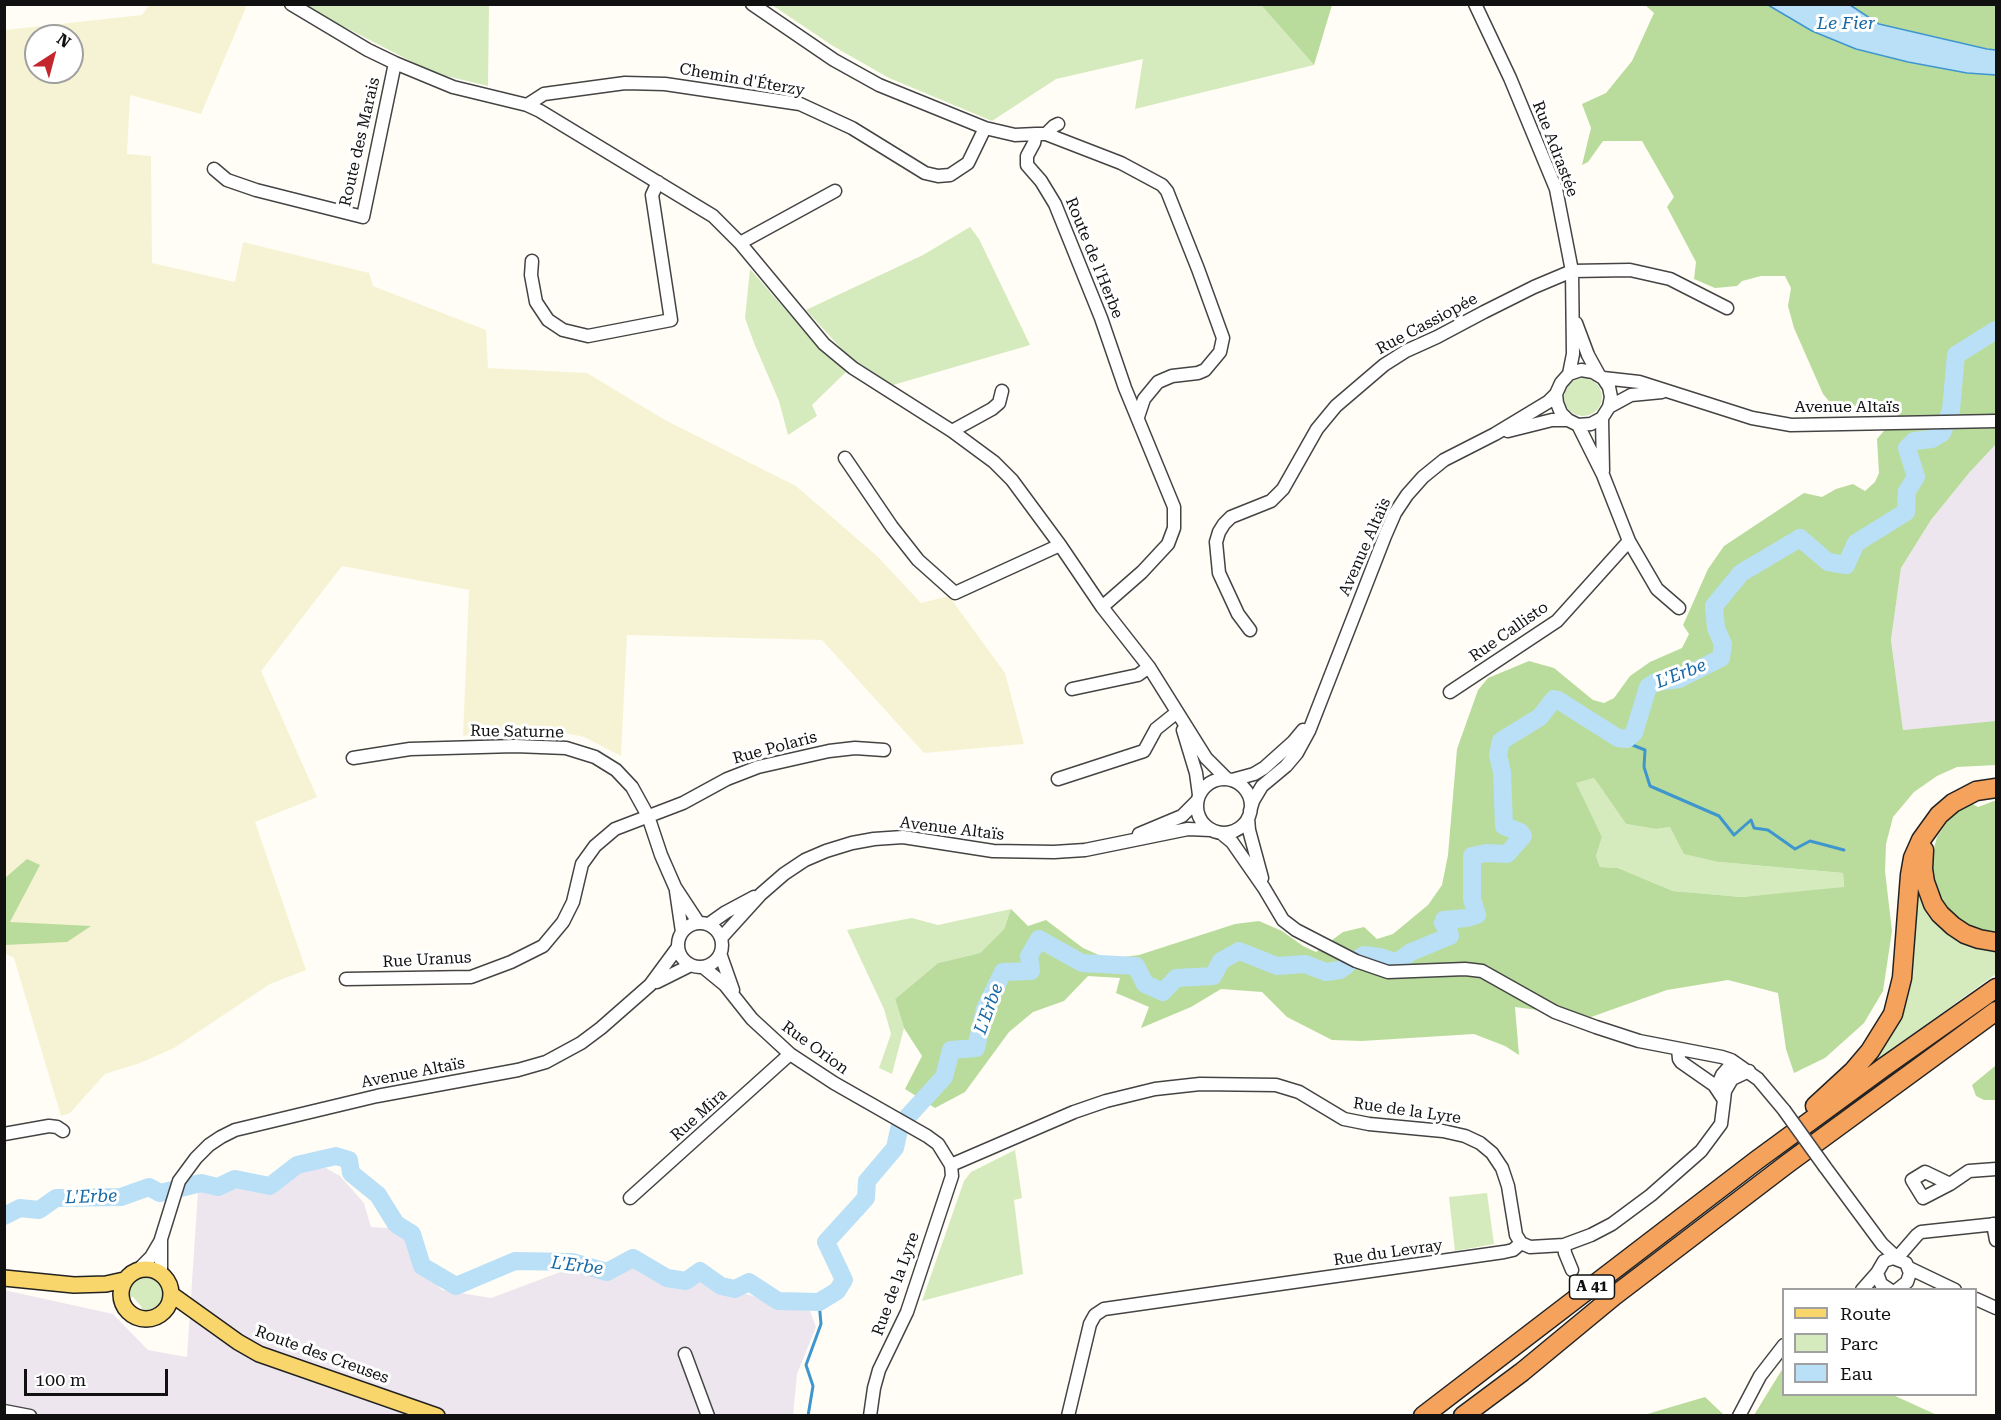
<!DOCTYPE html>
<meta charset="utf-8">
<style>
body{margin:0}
#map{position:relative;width:2001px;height:1420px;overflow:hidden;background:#fffdf5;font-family:"Roboto Serif",serif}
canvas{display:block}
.frame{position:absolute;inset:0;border:6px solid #111;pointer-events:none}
.legend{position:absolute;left:1782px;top:1288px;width:195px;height:108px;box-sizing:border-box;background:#fff;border:2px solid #a0a0a0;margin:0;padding:8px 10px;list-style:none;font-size:18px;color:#111}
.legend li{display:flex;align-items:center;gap:12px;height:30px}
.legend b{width:30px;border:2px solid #a0a0a0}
.north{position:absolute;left:24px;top:24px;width:60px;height:60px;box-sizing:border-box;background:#fff;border:2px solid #a0a0a0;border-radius:50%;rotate:36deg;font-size:16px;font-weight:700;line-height:24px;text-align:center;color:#111}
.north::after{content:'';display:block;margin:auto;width:21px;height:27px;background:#c4262e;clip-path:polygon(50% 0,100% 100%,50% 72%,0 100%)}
.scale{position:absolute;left:24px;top:1369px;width:144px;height:27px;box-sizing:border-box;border:3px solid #111;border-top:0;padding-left:8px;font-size:18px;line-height:21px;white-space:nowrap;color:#111;-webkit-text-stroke:4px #fff;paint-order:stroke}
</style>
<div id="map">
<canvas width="2001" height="1420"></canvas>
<div class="frame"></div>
<ul class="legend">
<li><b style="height:8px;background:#f9d66b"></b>Route</li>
<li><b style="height:16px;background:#d5ebbd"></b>Parc</li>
<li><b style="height:16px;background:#b9e0f7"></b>Eau</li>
</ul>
<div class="north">N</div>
<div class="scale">100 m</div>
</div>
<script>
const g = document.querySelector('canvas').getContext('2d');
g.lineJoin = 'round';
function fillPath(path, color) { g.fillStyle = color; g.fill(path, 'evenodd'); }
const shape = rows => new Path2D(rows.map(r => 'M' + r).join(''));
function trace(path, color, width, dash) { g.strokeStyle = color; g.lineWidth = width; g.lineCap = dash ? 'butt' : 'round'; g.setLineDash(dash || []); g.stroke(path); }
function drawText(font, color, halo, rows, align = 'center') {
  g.font = font + ' "Roboto Serif",serif'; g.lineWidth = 6; g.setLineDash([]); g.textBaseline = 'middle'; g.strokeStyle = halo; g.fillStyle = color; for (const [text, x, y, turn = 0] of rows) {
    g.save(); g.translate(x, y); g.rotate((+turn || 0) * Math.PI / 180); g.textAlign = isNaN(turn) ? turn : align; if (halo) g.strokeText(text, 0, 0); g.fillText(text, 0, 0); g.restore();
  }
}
const industrial = shape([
 [1996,444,1996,722,1903,730,1891,640,1901,568,1931,520,1969,473],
 [326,1168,340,1176,364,1203,371,1227,388,1228,411,1240,413,1261,442,1290,491,1298,571,1268,609,1276,631,1265,658,1282,677,1287,702,1280,781,1305,810,1311,816,1327,797,1374,793,1415,5,1416,4,1290,113,1314,148,1350,187,1357,198,1191,217,1190,238,1184,270,1190,295,1171]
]);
const farmland = shape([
 [149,5,247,5,201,114,130,95,127,154,151,156,152,263,235,282,243,242,369,273,373,286,486,330,488,368,587,373,665,420,796,486,877,556,921,603,949,596,1005,673,1024,744,924,753,822,640,627,635,621,756,584,737,552,730,463,736,469,590,342,566,261,671,317,797,255,822,306,970,270,984,174,1048,140,1063,105,1074,70,1113,61,1116,14,958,5,953,5,30,142,15],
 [36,36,72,36,72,72,36,72]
]);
const green = shape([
 [307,5,489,5,488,86,434,73,325,17],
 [772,5,1261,5,1314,65,1135,109,1143,59,1056,79,992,121,889,78,833,46],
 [970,227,979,239,1030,345,893,385,847,355,806,310,923,255],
 [750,269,824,354,847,371,812,405,817,416,788,435,779,401,754,343,745,318],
 '1564 397a19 19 0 1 1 38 0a19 19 0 1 1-38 0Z',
 [1594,778,1626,824,1656,829,1670,827,1719,862,1843,873,1844,888,1742,897,1673,891,1618,868,1600,867,1596,856,1602,837,1575,783],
 [1915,870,1922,890,1996,948,1996,974,1871,1064,1871,1067,1843,1088,1882,1041],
 [1011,909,1004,929,980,953,938,963,895,999,904,1028,892,1074,879,1068,891,1034,884,1009,847,930,912,918,938,925],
 [1015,1150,1022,1198,1014,1200,1023,1274,922,1301,964,1181,971,1172],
 [1487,1193,1494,1244,1455,1251,1449,1197],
 [145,1277,155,1280,160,1284,163,1295,158,1305,148,1311,142,1310,141,1306,133,1297,129,1297,128,1293,135,1281]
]);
const forest = shape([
 [1261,5,1332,5,1314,65],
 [1645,5,1768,5,1812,31,1856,49,1908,62,1967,73,1996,75,1996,444,1969,473,1931,520,1901,568,1891,640,1903,730,1996,721,1996,765,1957,767,1937,776,1914,792,1893,817,1886,844,1885,871,1892,931,1883,991,1864,1023,1825,1058,1794,1073,1786,1049,1778,993,1728,980,1667,990,1591,1017,1515,1007,1519,1055,1505,1046,1474,1034,1362,1041,1332,1040,1287,1017,1262,992,1221,989,1191,1007,1141,1028,1149,1007,1116,993,1120,978,1088,976,1064,1001,1033,1012,1009,1032,965,1092,935,1108,905,1089,922,1056,904,1028,895,999,938,963,980,953,1004,929,1011,909,1028,926,1046,920,1083,948,1108,959,1139,955,1235,924,1259,921,1282,931,1303,946,1316,952,1343,932,1364,927,1377,939,1393,934,1428,905,1442,885,1448,855,1457,749,1478,690,1488,678,1529,661,1554,668,1593,700,1604,703,1614,698,1630,676,1650,662,1682,648,1689,634,1683,625,1692,605,1708,569,1724,546,1804,493,1822,497,1836,489,1853,484,1865,491,1875,482,1879,473,1877,439,1902,410,1899,405,1833,406,1823,394,1794,328,1788,306,1791,288,1785,276,1761,276,1742,281,1737,286,1715,288,1694,279,1696,262,1667,207,1674,197,1642,141,1603,141,1588,162,1582,165,1591,128,1582,104,1606,93,1632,61,1654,13],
 [1594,778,1626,824,1656,829,1670,827,1684,854,1719,862,1843,873,1844,887,1742,897,1673,891,1618,868,1600,867,1596,856,1602,837,1576,783],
 [1850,5,1996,5,1996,50,1988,49,1879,24],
 [1994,801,1996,801,1996,931,1980,930,1958,919,1939,900,1931,872,1932,855,1937,837,1947,822,1958,811,1969,802,1978,807],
 [27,859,40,865,10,922,91,926,67,942,5,945,5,878],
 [1996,1052,1996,1100,1984,1100,1976,1096,1972,1085,1995,1066],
 [1783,1368,1784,1394,1893,1395,1937,1415,1754,1415],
 [1705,1397,1724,1415,1644,1415]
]);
const water = shape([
 [1768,5,1850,5,1879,24,1987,49,1996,50,1996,75,1967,73,1908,62,1856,49,1812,31,1768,5]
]);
const stream = shape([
 [1627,739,1630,744,1645,750,1644,767,1650,786,1719,816,1734,835,1751,820,1754,828,1768,830,1795,849,1810,841,1844,850],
 [808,1416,813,1386,806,1365,821,1324,819,1302]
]);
const river = shape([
 [1358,959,1364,955,1380,957,1395,962,1399,961,1411,952,1450,936,1449,932,1443,923,1444,920,1467,918,1477,915,1472,899,1472,856,1486,853,1507,854,1523,836,1520,832,1504,826,1502,772,1498,755,1501,741,1540,717,1554,699,1558,700,1618,738,1627,739,1634,733,1648,687,1656,682,1679,679,1721,658,1723,644,1716,628,1714,606,1741,573,1800,538,1828,562,1846,565,1856,543,1906,512,1907,491,1916,477,1907,448,1914,441,1932,439,1942,433,1951,410,1956,355,1996,330],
 [4,1216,20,1208,39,1210,56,1198,121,1197,149,1187,160,1193,201,1183,218,1187,235,1179,270,1186,297,1165,336,1156,349,1160,351,1173,378,1195,396,1224,412,1234,422,1266,456,1286,515,1261,572,1262,607,1272,633,1258,667,1278,686,1281,700,1271,721,1286,735,1289,749,1282,778,1301,819,1302,837,1291,844,1280,826,1242,866,1198,867,1181,895,1148,900,1125,944,1077,951,1050,976,1048,985,1009,1003,972,1031,971,1029,956,1039,939,1082,963,1136,966,1145,984,1163,992,1176,978,1213,976,1221,961,1239,951,1277,966,1305,964,1326,972,1340,970,1347,965]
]);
const minor = shape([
 [291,4,368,50,395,63,453,87,527,105,540,111,713,216,740,243,824,344,853,368,952,431,994,462,1012,480,1060,545,1102,607,1149,667,1206,758,1227,779],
 [752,4,834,60,879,85,985,128,1015,135,1036,134,1034,143,1027,156,1027,165,1041,181,1055,204,1101,318,1125,388,1174,507,1174,528,1168,544,1142,572,1102,607],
 [1475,4,1510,78,1556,189,1572,271,1573,354,1569,374],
 [527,105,544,94,625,83,665,84,800,104,852,128,925,173,938,176,950,175,968,163,985,128],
 [1036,134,1046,134,1121,163,1162,185,1167,191,1198,269,1223,338,1220,352,1205,370,1198,373,1172,376,1158,382,1144,399,1138,417],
 [1046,134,1054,126,1058,124],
 [214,169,227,180,256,190,363,217,395,63],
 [740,243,835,191],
 [532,261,531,275,536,302,548,320,563,330,588,336,671,320,652,195,658,182],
 [1576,323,1588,355,1599,375],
 [1603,378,1609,387,1611,397,1609,407,1602,418,1591,424,1578,425,1568,420,1561,413,1557,403,1556,394,1561,383,1569,374,1581,370,1593,372,1603,378,1639,382,1752,418,1791,425,1996,421],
 [1609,407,1631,395,1662,392],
 [1602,418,1603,471],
 [1578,425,1603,475,1629,541,1657,589,1679,608],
 [952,431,992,409,999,403,1002,391],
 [1508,431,1552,420,1568,420],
 [845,458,892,527,918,560,955,593,1060,545],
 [1250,630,1238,614,1219,573,1216,542,1219,532,1224,524,1231,517,1271,501,1283,489,1317,429,1336,406,1384,365,1406,351,1437,337,1484,312,1534,287,1572,271,1630,270,1670,279,1727,308],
 [1072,689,1138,675,1149,667],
 [1450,692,1557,621,1629,541],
 [1183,730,1196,773,1199,795],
 [353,758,410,749,515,746,566,748,595,757,616,770,632,787,648,816,661,855,675,887,698,922],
 [1058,779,1144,751,1156,729,1176,713],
 '1197 806a27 27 0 1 1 54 0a27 27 0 1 1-54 0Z',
 [1232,780,1254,774,1264,768,1293,742,1303,730],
 [1250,811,1253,801,1262,786,1286,766,1297,753,1309,731,1385,536,1395,513,1407,495,1423,477,1444,460,1495,434,1548,402,1556,394],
 [1248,818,1249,830,1262,878],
 [1221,833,1232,842,1264,888,1283,920,1296,930,1356,961,1388,972,1465,969,1482,971,1555,1012,1596,1027,1639,1041,1722,1057,1731,1060,1758,1079,1784,1110],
 [1139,834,1182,816,1197,801],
 [676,891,682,932],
 '678 945a22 22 0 1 1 44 0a22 22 0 1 1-44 0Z',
 [709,924,726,912,754,897],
 [722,937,761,894,784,874,805,860,826,851,852,843,874,839,903,837,993,851,1054,852,1085,850,1188,829,1211,830],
 [721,956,733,990],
 [703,967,725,985,752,1019,790,1054,834,1083,927,1136,938,1144,951,1165,952,1176,907,1312,879,1370,874,1388,870,1416],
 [346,979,471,977,511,962,543,946,563,922,573,902,582,864,595,846,615,829,683,803,727,779,758,767,829,751,855,748,884,750],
 [657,982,691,965],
 [1718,1091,1719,1082,1722,1075,1729,1067,1737,1064],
 [1724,1100,1725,1091,1732,1079,1749,1071],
 [4,1134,49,1126,57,1127,63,1131],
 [951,1165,1074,1112,1106,1101,1155,1089,1200,1084,1276,1085,1299,1092,1344,1119,1369,1124,1443,1131,1465,1136,1480,1143,1492,1153,1502,1168,1508,1186,1516,1235,1521,1243],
 [1825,1167,1882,1244,1897,1258,1917,1235,1921,1232,1996,1224],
 [1950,1184,1925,1172,1912,1180,1923,1198,1950,1184,1969,1171,1996,1169],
 [630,1198,790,1054],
 [1993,1224,1996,1240],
 [1564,1245,1565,1253,1572,1270],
 [1909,1268,1955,1290],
 [139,1269,151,1257,161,1240],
 [161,1274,161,1239,179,1181,196,1158,209,1145,221,1137,235,1130,377,1096,518,1070,546,1062,581,1043,601,1028,650,985,678,947],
 [1862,1290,1877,1273],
 [1890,1290,1881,1284,1877,1273,1884,1261,1893,1258,1906,1263,1910,1273,1907,1282,1897,1290],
 [1976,1299,1996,1308],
 [685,1354,708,1416],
 [4,1411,30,1416],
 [1068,1416,1090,1324,1095,1315,1104,1309,1504,1252,1513,1250,1521,1243,1530,1247,1564,1245,1591,1235,1612,1224,1651,1195,1701,1151,1721,1124,1724,1100,1714,1085,1681,1062,1679,1059,1678,1049],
 [1739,1416,1760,1376,1784,1345]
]);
const major = shape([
 '121 1294a25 25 0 1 1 50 0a25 25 0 1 1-50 0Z',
 [4,1278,74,1285,106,1284,124,1280],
 [171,1294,238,1342,259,1354,437,1416]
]);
const highway = shape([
 [1924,850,1923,869,1925,882,1933,904,1940,914,1953,926,1965,934,1979,939,1996,942],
 [1815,1106,1853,1071,1870,1051,1893,1014,1902,978,1910,875,1913,858,1921,840,1939,815,1953,803,1976,791,1996,788],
 [1423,1416,1757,1160,1884,1067,1996,988],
 [1463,1416,1522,1372,1614,1296,1787,1164,1996,1011]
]);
const minorBridge = shape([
 [1784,1110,1825,1167]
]);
const shields = [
 [1592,1287,45]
];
const shieldNames = [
 ["A 41",1592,1287]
];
const streetNames = [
 ["Chemin d'Éterzy",742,80,10],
 ["Route des Marais",360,142,-77],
 ["Rue Adrastée",1555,149,69],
 ["Route de l'Herbe",1094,258,68],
 ["Rue Cassiopée",1427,324,-28],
 ["Avenue Altaïs",1847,407],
 ["Avenue Altaïs",1365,547,-66],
 ["Rue Callisto",1509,632,-35],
 ["Rue Saturne",517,732,1],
 ["Rue Polaris",775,748,-15],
 ["Avenue Altaïs",952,829,7],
 ["Rue Uranus",427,960,-3],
 ["Rue Orion",815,1048,36],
 ["Avenue Altaïs",413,1073,-11],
 ["Rue de la Lyre",1407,1111,8],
 ["Rue Mira",699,1115,-42],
 ["Rue du Levray",1388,1253,-8],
 ["Rue de la Lyre",896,1284,-70],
 ["Route des Creuses",322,1355,20]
];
const waterNames = [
 ["Le Fier",1846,24],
 ["L'Erbe",1681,674,-21],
 ["L'Erbe",989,1009,-70],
 ["L'Erbe",91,1197,-2],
 ["L'Erbe",577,1266,7]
];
fillPath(industrial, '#eee6ef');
fillPath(farmland, '#f6f3d4');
fillPath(green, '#d5ebbd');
fillPath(forest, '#b9dc9c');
fillPath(water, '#b9e0f7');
trace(water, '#3f96cf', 1.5);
trace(stream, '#3f96cf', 3);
trace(river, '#b9e0f7', 18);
trace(minor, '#444', 15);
trace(major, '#222', 18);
trace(highway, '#222', 21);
trace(minor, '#fff', 12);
trace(major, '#f9d66b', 15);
trace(highway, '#f5a25d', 18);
trace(minorBridge, '#444', 15, []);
trace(minorBridge, '#fff', 12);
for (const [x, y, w] of shields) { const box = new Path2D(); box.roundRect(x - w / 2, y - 12, w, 24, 4.5); g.fillStyle = '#fff'; g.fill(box); trace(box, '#111', 1.5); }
drawText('bold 15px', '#111', null, shieldNames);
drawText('16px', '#111', '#fff', streetNames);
drawText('italic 18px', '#1768a6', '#fff', waterNames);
</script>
